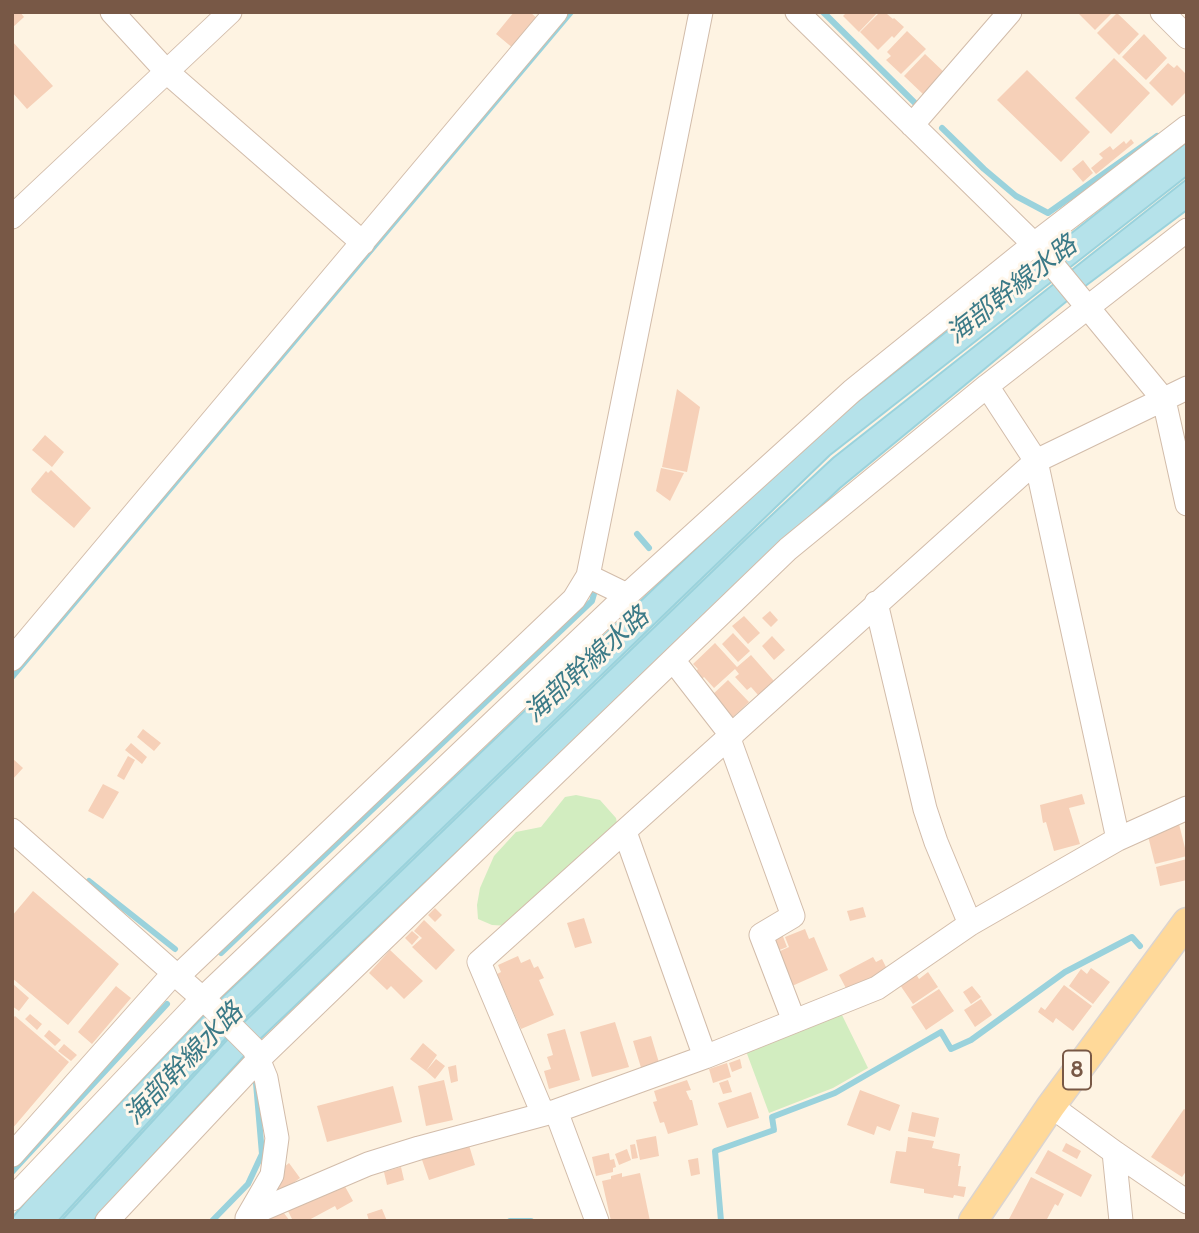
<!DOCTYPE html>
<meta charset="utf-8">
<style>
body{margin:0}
#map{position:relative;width:1199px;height:1233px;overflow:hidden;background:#fef3e2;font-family:Cabin,sans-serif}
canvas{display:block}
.frame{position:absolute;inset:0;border:14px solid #785846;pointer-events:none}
</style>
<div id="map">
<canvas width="1199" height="1233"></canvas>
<div class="frame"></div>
</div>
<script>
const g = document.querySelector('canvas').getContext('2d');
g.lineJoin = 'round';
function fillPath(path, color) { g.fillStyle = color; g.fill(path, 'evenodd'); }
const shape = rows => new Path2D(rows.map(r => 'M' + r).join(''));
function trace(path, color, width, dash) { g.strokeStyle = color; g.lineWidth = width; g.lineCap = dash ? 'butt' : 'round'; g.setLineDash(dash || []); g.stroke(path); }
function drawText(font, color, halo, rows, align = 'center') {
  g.font = font + ' Cabin,"Noto Sans JP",sans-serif'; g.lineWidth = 6; g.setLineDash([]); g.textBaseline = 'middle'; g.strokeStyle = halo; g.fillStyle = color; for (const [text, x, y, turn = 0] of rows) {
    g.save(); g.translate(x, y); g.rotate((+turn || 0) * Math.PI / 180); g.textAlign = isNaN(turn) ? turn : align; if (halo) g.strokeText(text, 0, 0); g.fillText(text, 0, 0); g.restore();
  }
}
const green = shape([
 [576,795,600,800,616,818,618,828,509,926,492,925,478,919,477,905,480,888,494,856,516,832,541,827,565,797],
 [841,1013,868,1068,833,1088,769,1113,746,1051]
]);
const water = shape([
 [1187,142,1187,176,830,455,236,1027,58,1221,12,1221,12,1218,26,1201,213,1006,819,432,1187,142],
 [1187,179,1187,210,1084,287,840,488,256,1043,93,1221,61,1221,238,1028,746,539,833,458,1187,179]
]);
const stream = shape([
 [823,12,916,104],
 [942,128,984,169,1016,196,1048,213,1157,136],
 [637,534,649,548],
 [12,677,571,12],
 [89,881,175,949],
 [221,953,592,601,594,594],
 [12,1172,167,1004],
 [212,1221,248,1184,262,1154,256,1083],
 [510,1221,531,1221],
 [721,1221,715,1151,774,1130,772,1117,835,1093,941,1032,951,1049,971,1040,1065,972,1132,937,1140,946]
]);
const building = shape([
 [12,12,20,12,24,17,12,28],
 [514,12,530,12,539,20,514,49,496,34],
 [847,12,878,12,859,32,843,16],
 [880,12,888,12,887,14,893,19,894,18,904,27,894,38,892,36,878,50,860,32],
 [1077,12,1113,12,1095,30],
 [1117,13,1139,34,1119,55,1097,33],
 [907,31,926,49,901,74,886,60,891,56,887,52],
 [1144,34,1167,58,1146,80,1122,57],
 [12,41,53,86,27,109,12,92],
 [925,54,946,74,925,96,904,76],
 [1114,58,1150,93,1111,134,1075,98],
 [1168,63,1174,68,1177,65,1187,75,1187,91,1172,106,1149,83],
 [1027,70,1090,132,1061,162,997,100],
 [1131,139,1134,143,1096,174,1091,168,1103,158,1099,154,1110,146,1113,150,1124,141,1126,144],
 [1083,160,1093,173,1083,182,1072,169],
 [677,389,700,407,687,472,662,467],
 [45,435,64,452,52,467,32,450],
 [661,468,684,473,670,501,656,491],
 [51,470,91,508,74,528,32,492,31,489,46,471,48,473],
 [770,611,778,620,771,627,762,618],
 [744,616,760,633,748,644,732,626],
 [733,633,750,651,738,662,722,644],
 [772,636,785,650,774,660,762,646],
 [715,643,737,667,751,655,774,681,758,695,751,687,747,690,735,677,739,674,735,669,714,688,704,677,702,679,695,672,698,669,693,664],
 [728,680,749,702,732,718,711,696],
 [143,729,161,743,154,751,137,737],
 [131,743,147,757,142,764,125,750],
 [128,756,135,760,124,780,117,776],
 [12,758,23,768,12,780],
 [103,784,119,792,103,819,88,811],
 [1082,794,1085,804,1069,808,1080,844,1054,851,1046,822,1043,823,1040,805],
 [1179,824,1187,856,1155,864,1147,832],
 [1187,859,1187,880,1160,886,1156,867],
 [33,891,119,964,68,1025,12,978,12,916],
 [863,907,866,917,850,921,847,911],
 [435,908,442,915,435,922,428,915],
 [584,918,592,943,575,948,567,923],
 [424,920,455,950,436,970,412,947,422,938,414,931],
 [805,929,809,939,814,937,828,970,792,986,778,952,789,947,785,937],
 [412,931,419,937,412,945,405,938],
 [782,934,787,947,777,951,772,939],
 [390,950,423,981,404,999,391,986,387,990,369,973],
 [518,956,521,963,530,959,534,968,538,966,544,978,539,980,554,1015,521,1029,497,974,501,972,498,965],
 [873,957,876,962,882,959,887,969,848,992,839,975],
 [1091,968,1110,982,1093,1004,1069,986,1081,969,1087,974],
 [928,972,938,987,913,1004,900,985,916,974,919,979],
 [12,983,29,998,19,1011,12,1006],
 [1064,985,1092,1006,1073,1031,1056,1018,1053,1023,1038,1012,1041,1007,1045,1010],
 [116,986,131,998,92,1044,78,1032],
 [972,986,981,997,971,1004,963,992],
 [939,989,954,1011,926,1030,911,1007],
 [981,999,992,1015,975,1027,964,1010],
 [30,1014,42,1024,37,1030,25,1019],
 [15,1016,69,1062,12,1129,12,1019],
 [615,1022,629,1067,592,1077,580,1032],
 [565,1029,580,1080,549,1089,544,1071,551,1069,547,1057,553,1055,547,1034],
 [49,1030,61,1040,55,1046,44,1036],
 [651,1036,660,1066,642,1071,633,1041],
 [423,1043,437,1055,426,1071,410,1059],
 [64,1044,77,1055,71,1061,58,1051],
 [436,1059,445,1066,435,1079,426,1071],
 [740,1059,742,1068,732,1072,729,1063],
 [727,1063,731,1077,713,1083,709,1069],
 [456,1065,458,1081,451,1083,448,1067],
 [444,1080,453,1120,426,1126,418,1086],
 [687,1080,691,1090,686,1091,690,1100,692,1100,698,1125,668,1134,664,1122,660,1123,653,1102,657,1101,654,1091],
 [728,1080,732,1092,723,1094,719,1083],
 [393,1086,402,1122,327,1142,317,1106],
 [860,1090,900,1105,890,1131,877,1126,874,1135,847,1125],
 [751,1092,759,1118,727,1128,718,1103],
 [1184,1109,1187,1111,1187,1170,1182,1177,1151,1157],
 [912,1112,939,1118,935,1137,908,1131],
 [656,1136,659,1156,640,1160,636,1140],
 [908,1137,934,1141,932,1148,960,1154,958,1166,961,1166,958,1186,966,1187,964,1197,954,1195,953,1198,924,1193,924,1189,890,1183,896,1151,906,1152],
 [468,1142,475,1165,429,1180,421,1157],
 [1066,1143,1081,1151,1077,1159,1062,1151],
 [635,1144,638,1158,632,1159,630,1145],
 [627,1149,631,1160,619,1165,615,1154],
 [1048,1150,1092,1175,1081,1197,1035,1173],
 [609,1153,610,1160,614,1159,616,1167,613,1168,613,1172,596,1176,592,1157],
 [698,1158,700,1174,691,1176,688,1160],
 [289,1163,300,1178,281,1192,278,1189,279,1171],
 [401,1167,404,1180,387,1185,384,1172],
 [622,1173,622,1177,640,1173,650,1221,611,1221,602,1181,611,1179,611,1176],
 [1031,1177,1064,1194,1058,1206,1055,1204,1046,1221,1008,1221],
 [342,1181,353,1201,337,1210,335,1206,307,1221,293,1221,287,1209],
 [280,1208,290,1221,264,1221],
 [382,1209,387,1221,369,1221,367,1214]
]);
const minor = shape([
 [112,12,167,72,363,243],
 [797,12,1042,252,1164,400,1187,504],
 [1162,12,1187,37],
 [912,125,1010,12],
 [12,217,230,12],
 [987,386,1036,461,1118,839],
 [627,595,588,576,701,12],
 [876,603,925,809,936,842,970,924],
 [12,659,556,12],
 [673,660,732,736],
 [729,739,793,916,761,935,794,1021],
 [12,830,211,1006,254,1049,266,1078,277,1138,272,1175,247,1218],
 [625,832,705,1057],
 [177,977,574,599,588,576],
 [1051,1106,1114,1152,1121,1221],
 [556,1111,597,1221],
 [543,1114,479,962,1036,461,1187,388],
 [1114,1152,1187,1202],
 [12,1155,173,974],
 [12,1199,202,999,627,595,852,391,1033,245,1187,127],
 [251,1214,368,1164,419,1148,556,1111,705,1057,877,988,970,924,1118,839,1187,808],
 [107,1221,259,1059,788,549,987,386,1187,230]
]);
const major = shape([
 [973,1221,1051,1106,1187,922]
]);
const shields = [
 [1077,1070,28]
];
const shieldNames = [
 ["8",1077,1070]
];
const waterNames = [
 ["海部幹線水路",1012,290,-38],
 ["海部幹線水路",587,665,-42],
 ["海部幹線水路",184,1064,-46]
];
fillPath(green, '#d2edc0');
fillPath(water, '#b5e2ea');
trace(water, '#9ad2dc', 2);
trace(stream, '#9ad2dc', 6);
fillPath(building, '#f6d0b8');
trace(minor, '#d2bcaa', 25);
trace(major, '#dcd4cf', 31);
trace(minor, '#fff', 23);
trace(major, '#ffd999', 28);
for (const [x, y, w] of shields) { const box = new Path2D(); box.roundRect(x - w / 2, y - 19.5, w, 39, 5); g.fillStyle = '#fff7eb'; g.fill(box); trace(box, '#785846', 2); }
drawText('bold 23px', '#785846', null, shieldNames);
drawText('italic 26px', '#3b7a87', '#fff7eb', waterNames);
</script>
